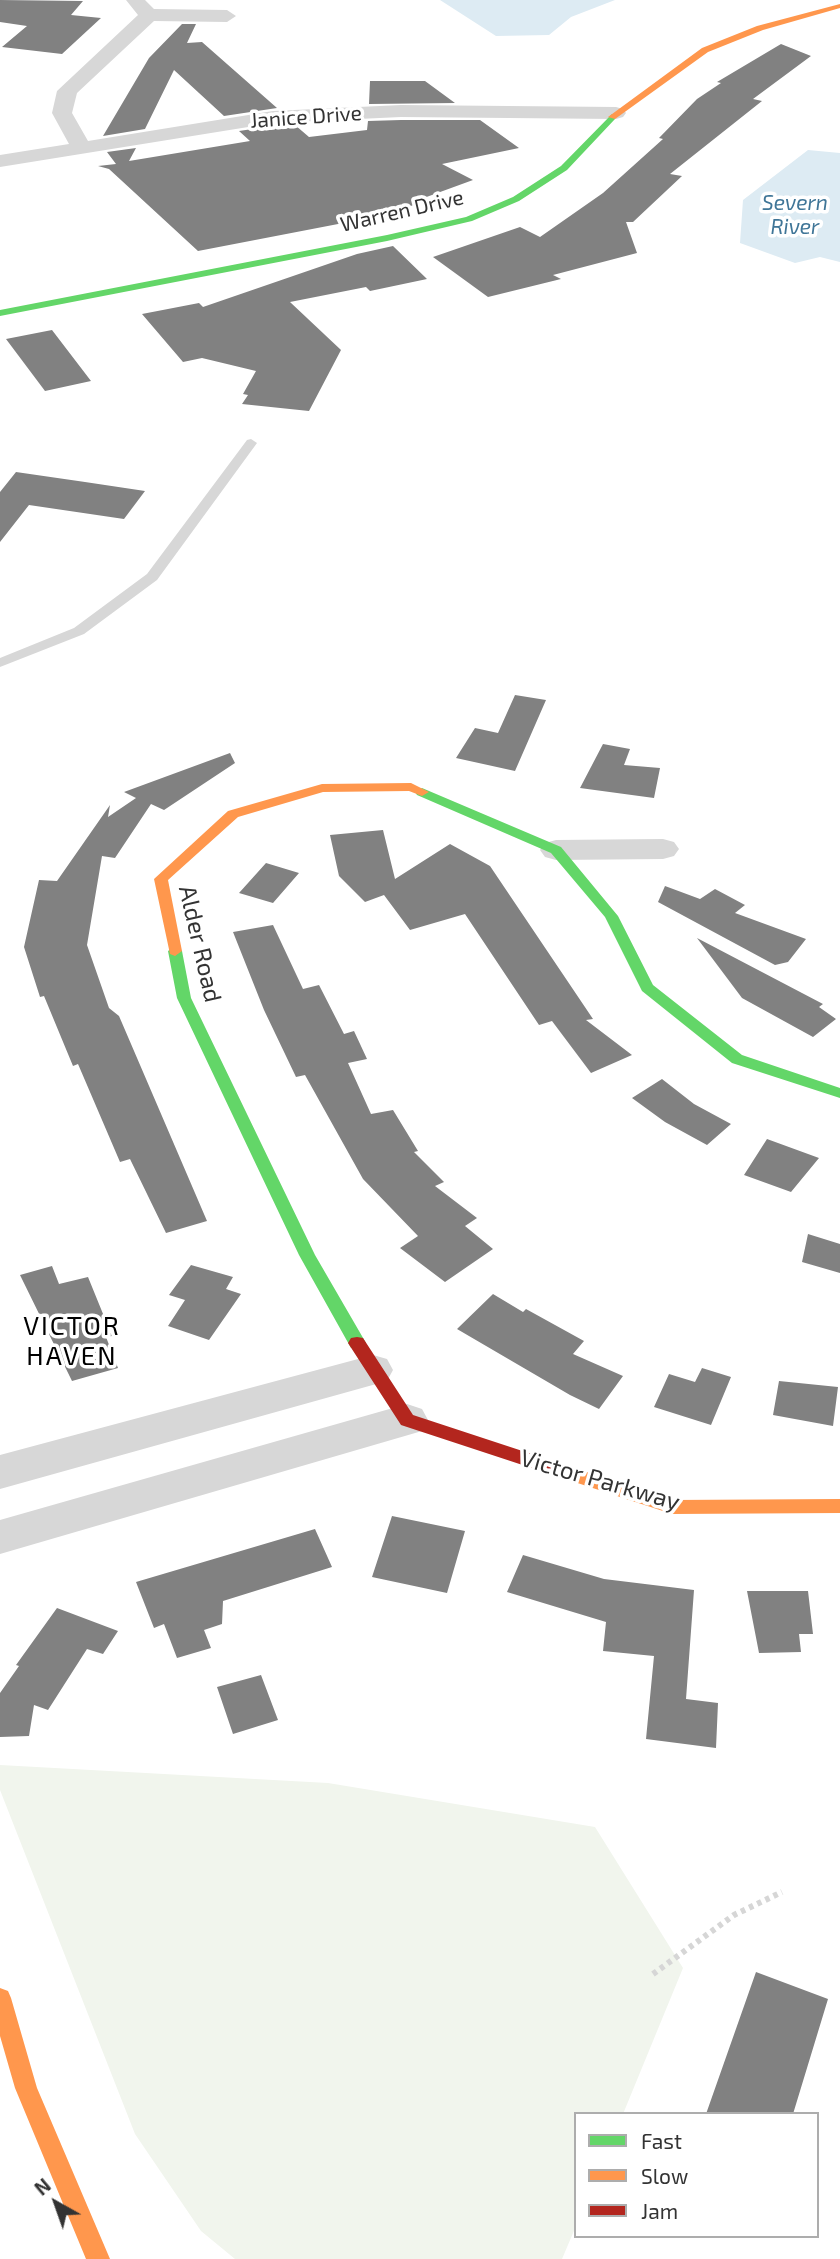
<!DOCTYPE html>
<style>
body{margin:0}
#map{position:relative;width:840px;height:2259px;overflow:hidden;background:#fff;font-family:"Exo 2",sans-serif}
canvas{display:block}
.legend{position:absolute;left:574px;top:2112px;width:245px;height:126px;box-sizing:border-box;background:#fff;border:2px solid #adadad;margin:0;padding:9px 12px;list-style:none;font-size:21px;color:#333}
.legend li{display:flex;align-items:center;gap:14px;height:35px}
.legend b{width:35px;border:2px solid #adadad}
.north{position:absolute;left:21px;top:2168px;width:70px;height:70px;-webkit-text-stroke:5px #fff;paint-order:stroke;rotate:320deg;font-size:19px;font-weight:700;line-height:28px;text-align:center;color:#333}
.north::after{content:'';display:block;margin:auto;width:24px;height:32px;background:#333;clip-path:polygon(50% 0,100% 100%,50% 72%,0 100%)}
</style>
<div id="map">
<canvas width="840" height="2259"></canvas>
<ul class="legend">
<li><b style="height:9px;background:#63d668"></b>Fast</li>
<li><b style="height:9px;background:#ff974d"></b>Slow</li>
<li><b style="height:9px;background:#b3261e"></b>Jam</li>
</ul>
<div class="north">N</div>
</div>
<script>
const g = document.querySelector('canvas').getContext('2d');
g.lineJoin = 'round';
function fillPath(path, color) { g.fillStyle = color; g.fill(path, 'evenodd'); }
const shape = rows => new Path2D(rows.map(r => 'M' + r).join(''));
function trace(path, color, width, dash) { g.strokeStyle = color; g.lineWidth = width; g.lineCap = dash ? 'butt' : 'round'; g.setLineDash(dash || []); g.stroke(path); }
function drawText(font, color, halo, rows, align = 'center') {
  g.font = font + ' "Exo 2",sans-serif'; g.lineWidth = 7; g.setLineDash([]); g.textBaseline = 'middle'; g.strokeStyle = halo; g.fillStyle = color; for (const [text, x, y, turn = 0] of rows) {
    g.save(); g.translate(x, y); g.rotate((+turn || 0) * Math.PI / 180); g.textAlign = isNaN(turn) ? turn : align; if (halo) g.strokeText(text, 0, 0); g.fillText(text, 0, 0); g.restore();
  }
}
const green = shape([
 [0,1765,328,1783,595,1827,683,1968,623,2114,576,2114,576,2226,562,2259,235,2259,201,2231,135,2134,0,1790]
]);
const water = shape([
 [440,0,615,0,571,17,549,35,496,36],
 [808,150,840,153,840,262,820,257,795,263,740,243,743,200]
]);
const building = shape([
 [0,0,83,1,71,15,101,18,62,54,2,47,27,26,0,22],
 [182,24,196,24,187,43,202,42,277,108,224,116,174,70,145,129,103,136,149,58],
 [781,44,811,56,753,99,762,101,670,174,682,176,633,222,626,222,637,253,553,275,561,279,488,297,433,257,520,227,540,237,603,193,663,139,659,138,697,99,721,83,717,82],
 [370,81,425,81,455,103,369,104],
 [401,120,480,120,519,148,442,164,473,180,421,199,425,202,364,219,198,251,109,169,98,166,116,164,107,152,136,148,129,161,250,141,239,131,273,126,295,125,309,137,367,130,368,121],
 [393,246,427,279,370,291,366,287,290,302,341,350,309,411,242,404,248,395,243,394,256,371,202,358,183,362,142,314,199,303,203,307,357,254],
 [52,330,91,381,45,391,6,339],
 [16,472,85,482,145,491,124,519,29,505,0,542,0,492],
 [515,695,546,700,515,771,456,758,475,728,498,733],
 [603,744,630,749,624,765,660,768,654,798,580,788],
 [230,753,235,763,164,810,151,804,115,858,102,856,87,945,109,1008,119,1016,207,1221,166,1233,130,1159,120,1162,78,1064,73,1066,44,996,40,997,24,947,39,880,57,881,110,805,108,817,136,798,124,792],
 [383,830,395,879,450,844,490,866,593,1019,586,1020,632,1055,591,1073,552,1021,539,1025,465,914,410,930,384,895,365,902,339,876,330,835],
 [266,863,299,873,273,903,239,893],
 [665,886,700,899,715,889,745,905,735,913,806,939,788,962,775,965,658,902],
 [273,925,303,989,319,985,344,1034,354,1031,367,1059,348,1063,371,1114,393,1110,418,1151,414,1152,444,1182,435,1186,477,1218,465,1226,493,1249,445,1282,400,1248,418,1236,363,1179,305,1075,296,1077,264,1010,233,932],
 [697,938,823,1004,819,1007,836,1019,813,1037,742,998],
 [662,1079,694,1104,731,1124,707,1145,665,1122,632,1098],
 [767,1139,819,1158,791,1192,744,1175],
 [808,1234,840,1244,840,1273,802,1262],
 [191,1265,233,1277,226,1289,241,1294,209,1340,168,1326,185,1300,169,1295],
 [52,1266,59,1284,88,1277,112,1336,106,1337,118,1368,72,1381,20,1275],
 [493,1294,523,1312,526,1309,584,1341,573,1354,623,1376,599,1409,570,1395,457,1329],
 [702,1368,731,1377,711,1425,654,1407,669,1374,695,1382],
 [779,1381,838,1387,833,1426,773,1415],
 [392,1516,465,1531,447,1593,372,1577],
 [315,1529,332,1567,223,1601,222,1624,204,1630,211,1648,177,1658,164,1624,154,1628,136,1582],
 [523,1555,604,1579,694,1590,686,1699,718,1703,716,1748,646,1739,654,1656,603,1651,606,1622,507,1592],
 [747,1591,808,1591,813,1634,799,1634,801,1652,759,1653],
 [57,1608,118,1631,103,1654,87,1649,48,1710,34,1705,29,1736,0,1737,0,1693,19,1666,16,1665],
 [261,1675,278,1720,233,1734,217,1687],
 [756,1972,828,1999,793,2114,706,2114]
]);
const path = shape([
 [653,1974,734,1915,782,1892]
]);
const lane = shape([
 [251,439,257,443,157,580,84,634,0,667,0,658,74,628,147,574,247,440,251,439]
]);
const street = shape([
 [126,0,145,0,154,9,227,10,236,16,227,22,154,21,77,93,72,113,88,141,273,111,401,105,616,107,623,109,626,113,623,117,616,119,401,117,273,123,0,167,0,155,69,144,52,113,57,91,138,15,126,0],
 [663,839,674,842,679,849,674,856,663,859,556,860,545,857,540,850,545,843,556,840,663,839],
 [373,1355,387,1359,393,1370,387,1381,0,1489,0,1455,373,1355],
 [407,1404,422,1409,428,1420,422,1431,0,1554,0,1520,407,1404]
]);
const fast = shape([
 [612,114,615,115,615,119,567,170,519,201,472,221,387,241,0,316,0,310,387,235,466,217,513,197,561,166,612,114],
 [422,788,561,847,618,916,653,985,742,1055,840,1088,840,1098,732,1063,642,991,605,917,551,853,417,795,415,792,422,788],
 [175,946,182,951,191,998,315,1255,366,1343,363,1348,351,1348,299,1255,177,998,168,951,175,946]
]);
const slow = shape([
 [840,4,840,8,763,30,708,52,615,119,608,117,702,48,757,26,840,4],
 [411,783,429,792,422,796,409,791,323,792,238,817,168,880,182,951,175,956,170,954,154,879,228,811,322,784,411,783],
 [556,1462,672,1500,840,1499,840,1513,672,1514,550,1474,547,1469,550,1464,556,1462],
 [0,1988,8,1991,11,1998,37,2088,110,2259,86,2259,15,2088,0,2036,0,1988]
]);
const jam = shape([
 [357,1337,363,1338,413,1415,562,1464,565,1469,562,1474,556,1476,401,1425,348,1343,351,1338,357,1337]
]);
const farStreetnames = [
 ["Janice Drive",306,117,-4],
 ["Warren Drive",402,211,-13]
];
const farWaternames = [
 ["Severn",795,203],
 ["River",795,227]
];
const streetNames = [
 ["Alder Road",200,944,77],
 ["Victor Parkway",600,1480,16]
];
const neighbourhoodNames = [
 ["VICTOR",72,1326],
 ["HAVEN",72,1356]
];
fillPath(green, '#f1f5ed');
fillPath(water, '#ddebf3');
fillPath(building, '#818181');
trace(path, '#d6d6d6', 6, [4.5, 4.5]);
fillPath(lane, '#d7d7d7');
fillPath(street, '#d7d7d7');
fillPath(fast, '#63d668');
fillPath(slow, '#ff974d');
fillPath(jam, '#b3261e');
drawText('21px', '#333', '#fff', farStreetnames);
drawText('italic 21px', '#3f7597', '#fff', farWaternames);
drawText('24px', '#333', '#fff', streetNames);
g.letterSpacing = '2px';
drawText('26px', '#000', '#fff', neighbourhoodNames);
g.letterSpacing = '0px';
</script>
